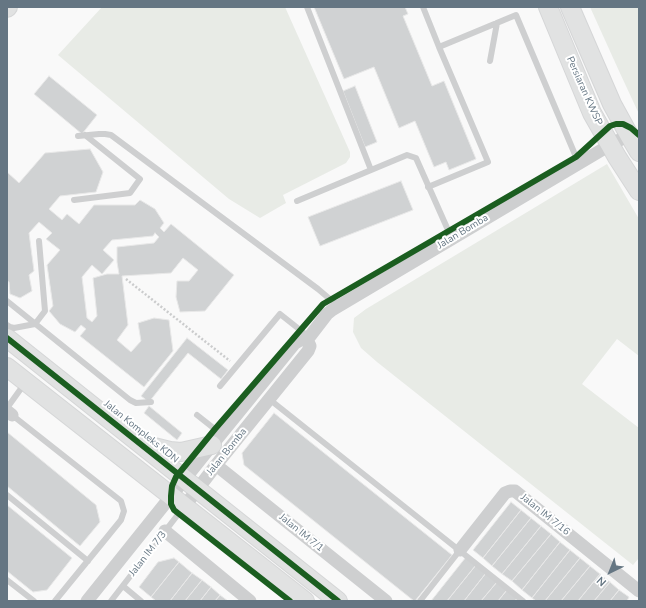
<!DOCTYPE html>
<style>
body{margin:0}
#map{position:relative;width:646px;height:608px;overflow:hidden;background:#f9f9f9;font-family:"Nunito Sans",sans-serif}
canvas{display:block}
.frame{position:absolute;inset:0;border:8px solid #657683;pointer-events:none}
.north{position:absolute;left:590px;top:552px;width:40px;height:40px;-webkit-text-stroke:3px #fff;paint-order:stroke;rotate:223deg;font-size:11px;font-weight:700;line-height:16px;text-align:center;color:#657683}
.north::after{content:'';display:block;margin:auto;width:14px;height:18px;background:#657683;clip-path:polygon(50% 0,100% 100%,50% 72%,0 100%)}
</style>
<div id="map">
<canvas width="646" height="608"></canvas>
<div class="frame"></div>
<div class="north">N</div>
</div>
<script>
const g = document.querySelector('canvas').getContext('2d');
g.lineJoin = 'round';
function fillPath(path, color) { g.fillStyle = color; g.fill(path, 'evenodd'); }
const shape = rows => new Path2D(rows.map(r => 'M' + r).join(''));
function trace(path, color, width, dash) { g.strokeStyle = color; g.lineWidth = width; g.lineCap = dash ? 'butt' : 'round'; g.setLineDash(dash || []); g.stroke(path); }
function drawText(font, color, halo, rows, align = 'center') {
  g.font = font + ' "Nunito Sans",sans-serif'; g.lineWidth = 4; g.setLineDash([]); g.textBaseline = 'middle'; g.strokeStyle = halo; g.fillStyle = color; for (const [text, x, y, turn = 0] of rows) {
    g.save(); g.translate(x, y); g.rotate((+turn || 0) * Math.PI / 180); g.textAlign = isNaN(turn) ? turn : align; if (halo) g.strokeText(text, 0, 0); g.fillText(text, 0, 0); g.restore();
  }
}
const green = shape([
 [102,7,285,7,350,152,350,157,346,163,283,195,286,203,260,218,229,199,58,55],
 [590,7,639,7,639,114,619,71],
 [607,164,639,219,639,356,617,339,582,384,639,428,639,558,633,565,377,362,361,348,353,332,354,318,366,309]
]);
const building = shape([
 [314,7,405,7,408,14,403,16,432,86,444,81,476,159,449,170,446,162,434,167,415,121,399,128,374,67,344,79,314,7],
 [49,76,97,115,82,134,34,94,49,76],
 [355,86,377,142,365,147,343,91,355,86],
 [90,149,103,172,96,192,60,196,49,209,62,220,67,214,79,224,94,205,135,205,140,200,155,209,164,223,160,228,164,232,171,224,234,275,205,311,180,312,176,297,177,281,189,281,198,270,183,258,171,273,122,276,128,325,117,340,131,352,141,341,138,323,154,318,169,320,173,351,144,387,80,336,86,329,81,325,75,332,60,324,49,311,53,306,47,265,60,250,46,239,52,233,39,222,29,233,34,271,29,275,32,291,20,298,10,294,9,282,7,281,7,172,19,183,45,153,90,149],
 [155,233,159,237,154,243,117,247,117,262,119,274,107,274,93,278,97,316,92,322,87,318,82,277,92,265,102,274,114,260,103,250,112,240,153,236,155,233],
 [401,181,413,210,320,246,308,217,401,181],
 [187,338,228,370,221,379,188,353,149,402,141,396,187,338],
 [149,406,182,433,177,440,144,413,149,406],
 [274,413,452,555,415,601,414,601,244,465,242,453,274,413],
 [7,432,96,505,100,522,80,546,7,486,7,432],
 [511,502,521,510,483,558,473,550,511,502],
 [7,505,72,558,47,590,33,592,7,571,7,505],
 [521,510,531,518,492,566,483,558,521,510],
 [531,518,541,526,502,574,492,566,531,518],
 [541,526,551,534,512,581,502,574,541,526],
 [551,534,560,542,522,590,512,581,551,534],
 [560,542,570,550,532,598,522,590,560,542],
 [570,550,580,558,545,601,536,601,532,598,570,550],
 [466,557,476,565,447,601,431,601,466,557],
 [174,558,179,562,151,597,139,587,158,562,174,558],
 [580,558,590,566,561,601,545,601,580,558],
 [179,562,192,573,170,601,156,601,151,597,179,562],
 [476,565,486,573,464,601,447,601,476,565],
 [590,566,600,574,578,601,561,601,590,566],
 [192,573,202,580,185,601,170,601,192,573],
 [486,573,497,582,481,601,464,601,486,573],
 [600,574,610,582,594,601,578,601,600,574],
 [202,580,211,587,200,601,185,601,202,580],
 [497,582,507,590,498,601,481,601,497,582],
 [610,582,619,590,610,601,594,601,610,582],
 [211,587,220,595,215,601,200,601,211,587],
 [507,590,517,598,515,601,498,601,507,590],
 [619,590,629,597,627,601,610,601,619,590],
 [220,595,228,601,215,601,220,595]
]);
const path = shape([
 [126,279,230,361]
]);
const lane = shape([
 [307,7,371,170],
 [423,7,439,47],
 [490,61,497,23],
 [78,136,99,134,105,134,111,135,318,289,338,306],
 [428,187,488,162,439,47,516,15,579,164],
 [74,200,130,193,140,179,85,135],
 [297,201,407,155,416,158,452,239],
 [7,301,130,400,136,403,151,402],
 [7,325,10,327,14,328,35,324,45,311,39,241],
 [220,386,280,314,309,337],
 [269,399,523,601],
 [7,408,25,383],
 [12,415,121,501,124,511,121,520,55,601],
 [197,415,221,434],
 [7,495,88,561],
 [7,580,34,601],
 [123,586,141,601],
 [111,601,183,508],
 [420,601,460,550]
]);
const street = shape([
 [307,340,327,314,332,310,610,145,629,135],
 [7,411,12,415],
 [216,465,386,601],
 [184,507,216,465,308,351,310,346,307,340],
 [165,531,250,601],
 [460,550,505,493,510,491,515,491,639,591],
 [87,601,212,445,295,343,302,339,307,340]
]);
const secondary = shape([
 [548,7,592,113,617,157,639,191],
 [570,7,612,104,629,135,639,152],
 [7,8,8,7],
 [7,338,338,601],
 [7,367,305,601],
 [146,445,170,451,181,452,212,445]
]);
const cycleway = shape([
 [7,338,338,601],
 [290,601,174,510,171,504,171,496,172,486,176,477,215,429,323,304,576,157,610,126,616,124,623,124,631,128,639,135]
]);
const streetNames = [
 ["Persiaran KWSP",584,91,66],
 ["Jalan Bomba",463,232,-31],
 ["Jalan Kompleks KDN",141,432,39],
 ["Jalan Bomba",227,452,-51],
 ["Jalan IM 7/16",545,515,39],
 ["Jalan IM 7/1",301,533,39],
 ["Jalan IM 7/3",148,554,-52]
];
fillPath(green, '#e8ebe6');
fillPath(building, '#d0d2d3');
trace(building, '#e8e8e8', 1);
trace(secondary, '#d5d6d7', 20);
trace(path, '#cbcccd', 2.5, [2, 2]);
trace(lane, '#cecfd0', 6);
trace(street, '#cecfd0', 13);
trace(secondary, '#e1e2e2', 18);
trace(cycleway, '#1b5e20', 6);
drawText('10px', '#657683', '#fff', streetNames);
</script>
